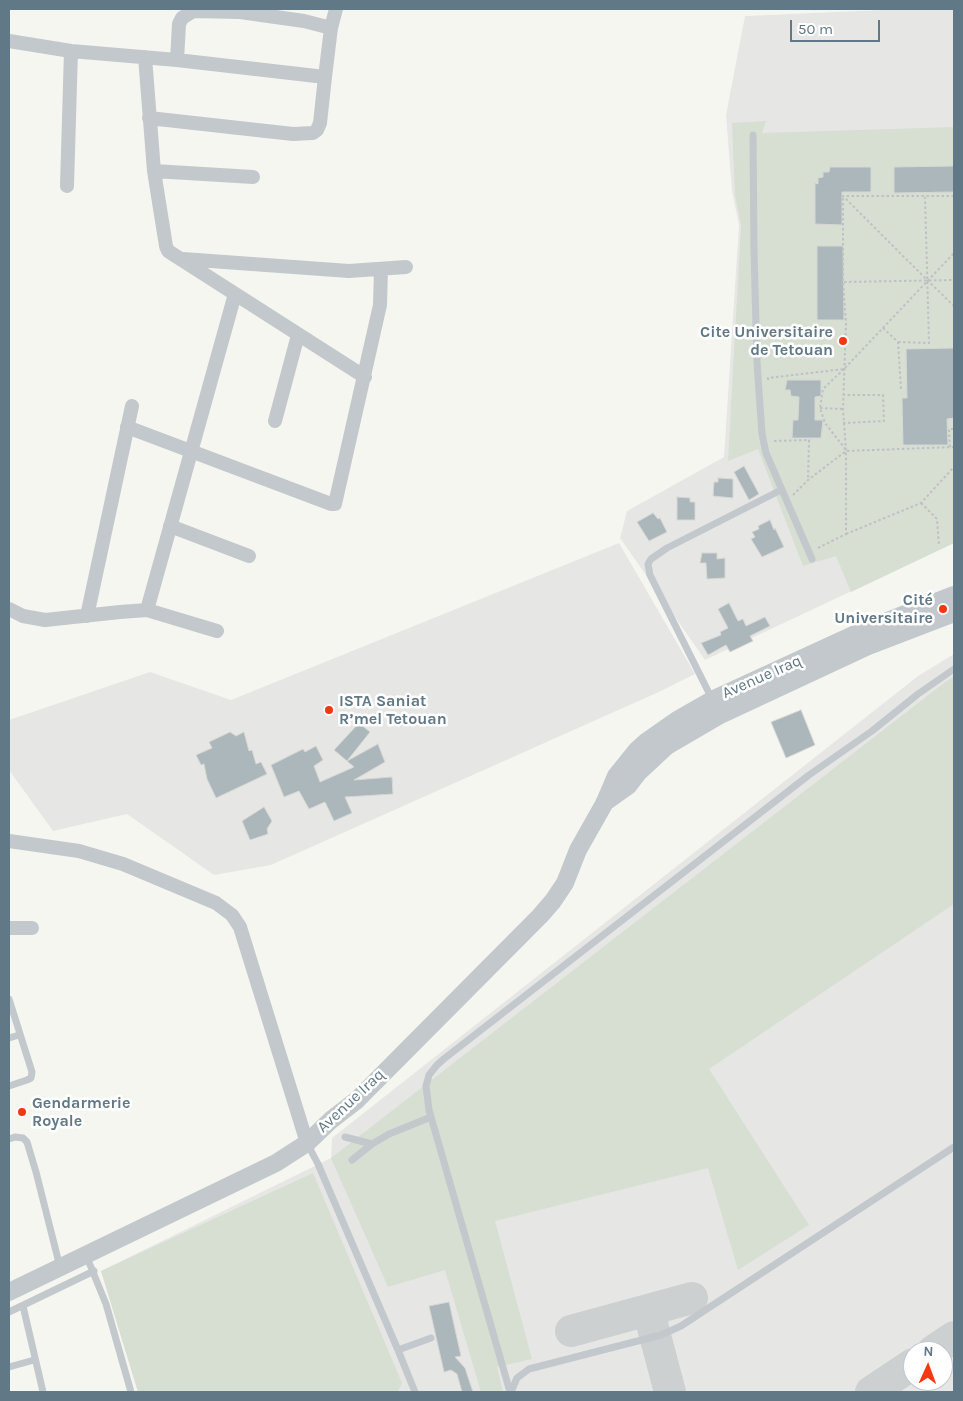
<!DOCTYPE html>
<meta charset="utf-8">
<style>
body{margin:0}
#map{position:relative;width:963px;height:1401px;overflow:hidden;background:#f6f6f1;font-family:Karla,sans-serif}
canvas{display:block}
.frame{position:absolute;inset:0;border:10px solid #617886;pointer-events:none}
.north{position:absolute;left:903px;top:1341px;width:50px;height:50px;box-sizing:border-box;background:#fff;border:1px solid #c0c9cf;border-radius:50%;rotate:2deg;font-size:14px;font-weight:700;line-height:20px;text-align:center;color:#617886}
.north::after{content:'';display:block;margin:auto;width:18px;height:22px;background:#f63812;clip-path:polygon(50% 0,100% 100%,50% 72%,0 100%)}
.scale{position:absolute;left:790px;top:20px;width:90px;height:22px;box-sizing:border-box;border:2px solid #617886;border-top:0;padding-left:6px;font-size:15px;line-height:18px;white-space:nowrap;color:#617886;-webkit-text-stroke:4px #fff;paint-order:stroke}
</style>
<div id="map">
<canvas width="963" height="1401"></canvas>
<div class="frame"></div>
<div class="north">N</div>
<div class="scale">50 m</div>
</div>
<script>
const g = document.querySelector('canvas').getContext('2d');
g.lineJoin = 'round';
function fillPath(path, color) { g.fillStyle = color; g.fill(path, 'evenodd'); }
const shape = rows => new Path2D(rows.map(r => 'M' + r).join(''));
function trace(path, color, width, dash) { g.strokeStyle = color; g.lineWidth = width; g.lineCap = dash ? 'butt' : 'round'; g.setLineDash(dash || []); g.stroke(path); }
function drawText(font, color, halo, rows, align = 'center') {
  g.font = font + ' Karla,sans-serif'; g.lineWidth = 5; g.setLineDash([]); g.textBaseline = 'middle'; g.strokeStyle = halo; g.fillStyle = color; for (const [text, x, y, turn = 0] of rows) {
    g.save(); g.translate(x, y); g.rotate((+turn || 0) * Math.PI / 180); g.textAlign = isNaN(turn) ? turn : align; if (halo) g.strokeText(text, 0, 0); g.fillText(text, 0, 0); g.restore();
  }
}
const built = shape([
 [906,9,954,9,954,543,705,660,620,538,627,511,724,457,739,225,732,191,726,115,745,16],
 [619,543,695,674,661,691,271,865,214,875,127,814,53,831,9,770,9,720,150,672,231,700],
 [954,654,954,1392,138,1392,101,1271,331,1158,332,1138,918,676],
 [913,1351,943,1351,943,1381,913,1381]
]);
const green = shape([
 [766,121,762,133,954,127,954,543,851,592,836,556,803,566,758,449,728,461,741,226,735,195,732,123],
 [954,676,954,904,709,1069,809,1225,738,1270,708,1168,495,1221,532,1359,497,1367,503,1392,481,1392,445,1270,388,1287,331,1158,944,683],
 [313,1173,402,1383,398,1392,138,1392,101,1271]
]);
const taxiway = shape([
 [657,1308,653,1315,652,1324,670,1392],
 [571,1331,692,1298],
 [933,1351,954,1337],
 [871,1392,913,1364]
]);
const building = shape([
 [954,166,954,192,894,193,894,167,954,166],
 [830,167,871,167,871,192,842,192,842,225,815,224,815,183,818,184,818,178,823,177,823,172,829,172,830,167],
 [817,246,843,246,844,320,817,320,817,246],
 [954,348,954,418,947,419,948,445,903,445,902,398,907,398,906,349,954,348],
 [787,380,821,380,821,396,815,397,815,420,823,420,821,438,792,438,793,420,798,420,799,397,791,396,790,390,785,390,787,380],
 [744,466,759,494,749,500,734,472,744,466],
 [718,478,733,479,733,498,713,496,714,482,718,482,718,478],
 [677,497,690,498,690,502,695,502,695,520,677,520,677,497],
 [653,513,658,519,660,518,667,532,649,541,637,522,653,513],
 [770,520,774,530,775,528,784,547,762,557,751,539,755,537,752,532,759,529,758,526,770,520],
 [702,553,717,553,717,559,725,558,725,578,707,579,706,563,700,563,702,553],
 [729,603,738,621,743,619,746,626,765,617,770,626,750,636,753,641,730,652,726,645,708,655,701,643,721,635,720,632,728,628,718,609,729,603],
 [801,710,815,745,786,758,771,722,801,710],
 [359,723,370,732,347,761,334,750,359,723],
 [230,732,236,736,244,732,249,751,252,750,256,764,261,762,267,774,216,798,207,779,204,764,201,765,196,755,212,748,209,742,230,732],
 [378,744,385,762,354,780,392,777,393,794,345,797,352,813,334,821,325,802,309,809,299,791,284,797,271,765,303,749,305,752,316,746,323,760,314,766,320,782,354,767,347,761,378,744],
 [264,807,272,821,267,829,268,834,250,840,242,821,264,807],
 [449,1302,461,1356,455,1357,465,1368,473,1392,462,1392,457,1374,451,1370,444,1372,429,1306,449,1302]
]);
const path = shape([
 [954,196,843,196,927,280,954,306],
 [844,282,954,280],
 [883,328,898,342,901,389],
 [898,342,929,343,925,197],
 [844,369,823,389,820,408,825,423,846,450],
 [768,380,768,378,844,369,954,253],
 [820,408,843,409],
 [843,423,884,421,883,395,844,395],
 [774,441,809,440,808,480],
 [950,447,949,429,954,429],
 [793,495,808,480,846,451,954,447],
 [921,503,937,519,939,546],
 [846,534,921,503,954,467],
 [818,548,846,534,846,451,843,409,846,323,843,282,843,196]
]);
const service = shape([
 [753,135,754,250,757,363,762,434,766,453,812,559],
 [712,699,650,575,648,564,651,559,667,548,781,490],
 [9,999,32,1072,31,1078,27,1080,9,1086],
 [9,1038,19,1035],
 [345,1137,372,1144],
 [9,1139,15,1137,23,1138,27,1142,36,1172,60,1267],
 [307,1143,318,1164,398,1350,415,1392],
 [352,1160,372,1144,389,1134,431,1117],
 [86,1255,106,1304,131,1392],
 [23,1306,43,1392],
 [9,1312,94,1271],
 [398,1350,431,1338],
 [9,1367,34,1360],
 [510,1392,429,1110,426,1086,429,1075,437,1065,445,1058,809,775,872,731,918,694,954,669],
 [511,1392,517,1378,529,1369,661,1335,681,1326,954,1147]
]);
const minor = shape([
 [331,28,336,9],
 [9,41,71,51,177,60,325,77,331,28,304,21,240,12,193,11,182,18,179,24,177,60],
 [145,57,154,171,166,246,168,251,365,377],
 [149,118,293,134,313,133,317,130,320,123,325,77],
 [154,171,253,177],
 [67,186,71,51],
 [183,259,349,271,406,267],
 [275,421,298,335],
 [127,427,331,504,335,504,380,305,381,269],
 [170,526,249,556],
 [9,609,23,616,45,620,120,612,147,610,217,631],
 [147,610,235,294],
 [87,616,132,406],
 [9,841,79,851,123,864,216,903,232,915,240,927,307,1143],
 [9,928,32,928]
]);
const tertiary = shape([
 [604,803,628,786,638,773,667,746,720,715,868,646,954,613],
 [9,1292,276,1163,307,1143,331,1120,357,1100,540,916,553,901,565,883,578,850,604,804,616,776,637,750,647,741,677,720,712,700,862,631,954,595]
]);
const markers = [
 [843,341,5,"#f63812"],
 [943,609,5,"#f63812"],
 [329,710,5,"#f63812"],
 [22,1112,5,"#f63812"]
];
const poiNames = [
 ["Cite Universitaire",833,332],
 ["de Tetouan",833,350],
 ["Cité",933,600],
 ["Universitaire",933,618],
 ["ISTA Saniat",339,701,"left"],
 ["R’mel Tetouan",339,719,"left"],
 ["Gendarmerie",32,1103,"left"],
 ["Royale",32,1121,"left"]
];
const streetNames = [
 ["Avenue Iraq",762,677,-24],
 ["Avenue Iraq",351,1101,-43]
];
fillPath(built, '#e6e7e5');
fillPath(green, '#d7ded2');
trace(taxiway, '#ccd0d0', 32);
fillPath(building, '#acb7bb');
trace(building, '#d7d7d4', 1);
trace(path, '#bec1c3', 2, [2.5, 2.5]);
trace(service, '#c2c8cb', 7);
trace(minor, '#c2c8cb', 14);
trace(tertiary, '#c2c8cb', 18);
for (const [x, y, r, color] of markers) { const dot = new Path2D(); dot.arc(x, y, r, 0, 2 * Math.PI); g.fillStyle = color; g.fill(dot); trace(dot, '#fff', 2); }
drawText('bold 16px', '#617886', '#fff', poiNames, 'right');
drawText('16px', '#617886', '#fff', streetNames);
</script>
